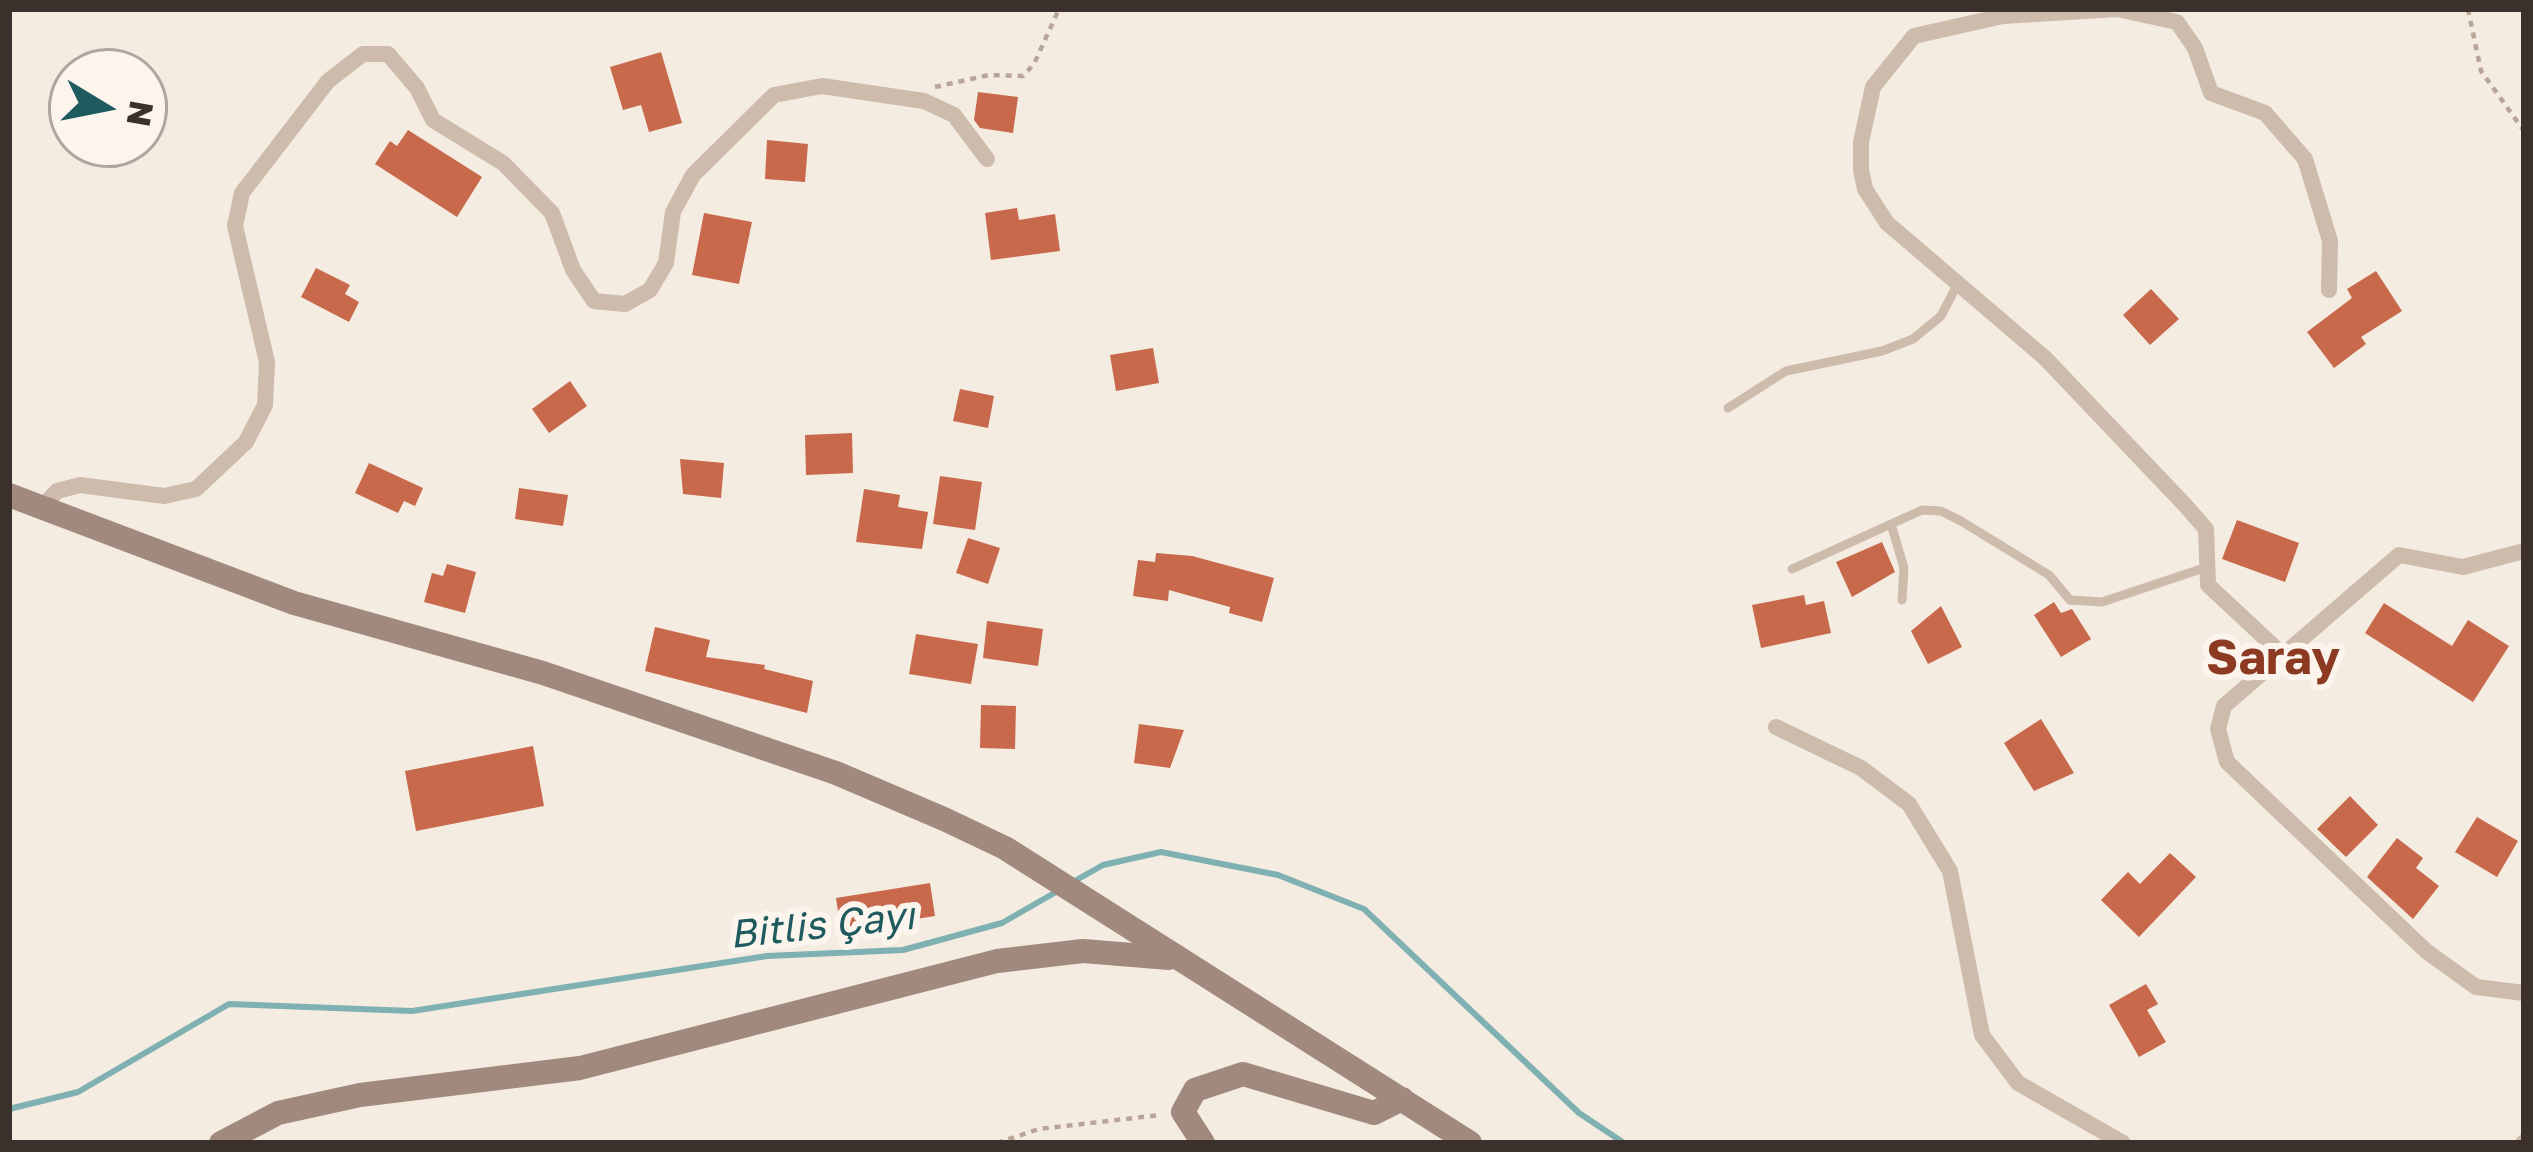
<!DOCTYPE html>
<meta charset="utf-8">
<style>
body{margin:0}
#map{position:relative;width:2533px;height:1152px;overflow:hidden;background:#f4ebe1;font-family:"Golos Text",sans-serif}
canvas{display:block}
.frame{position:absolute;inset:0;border:12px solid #3b302b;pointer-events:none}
.north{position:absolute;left:48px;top:48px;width:120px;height:120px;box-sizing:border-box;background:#fbf5ee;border:3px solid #aea6a0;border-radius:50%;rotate:100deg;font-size:33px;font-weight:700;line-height:48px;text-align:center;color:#3b302b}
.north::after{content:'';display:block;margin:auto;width:42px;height:54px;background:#1f5a5e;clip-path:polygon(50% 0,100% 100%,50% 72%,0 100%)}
</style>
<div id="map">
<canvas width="2533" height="1152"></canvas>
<div class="frame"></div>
<div class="north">N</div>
</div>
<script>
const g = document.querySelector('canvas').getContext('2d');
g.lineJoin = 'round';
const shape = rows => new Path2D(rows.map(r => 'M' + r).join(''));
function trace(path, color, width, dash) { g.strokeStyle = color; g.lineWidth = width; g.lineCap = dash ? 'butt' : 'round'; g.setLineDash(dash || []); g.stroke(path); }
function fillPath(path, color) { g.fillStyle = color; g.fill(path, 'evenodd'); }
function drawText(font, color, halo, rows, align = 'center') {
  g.font = font + ' "Golos Text",sans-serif'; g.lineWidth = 12; g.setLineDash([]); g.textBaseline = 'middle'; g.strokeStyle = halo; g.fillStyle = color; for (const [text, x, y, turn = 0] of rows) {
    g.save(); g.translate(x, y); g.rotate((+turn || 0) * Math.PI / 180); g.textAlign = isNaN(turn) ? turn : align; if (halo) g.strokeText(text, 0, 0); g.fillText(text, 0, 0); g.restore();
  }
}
const stream = shape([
 [1073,882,1103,865,1161,852,1278,875,1364,909,1579,1113,1624,1143],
 [9,1109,78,1092,229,1004,412,1011,767,956,903,950,1002,923,1056,892]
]);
const building = shape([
 [661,52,682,123,649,132,641,105,623,110,610,67],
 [978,92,1018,97,1013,133,980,128,974,120],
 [408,130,482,177,457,217,375,164,390,141,397,146],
 [767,140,808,144,805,182,765,179],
 [1017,208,1019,220,1055,214,1060,251,991,260,985,213],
 [704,213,752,222,739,284,692,275],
 [316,268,350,285,345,294,359,302,349,322,301,297],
 [2376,271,2402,311,2361,337,2366,344,2334,368,2307,332,2352,298,2347,289],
 [2151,289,2179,319,2150,345,2123,315],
 [1153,348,1159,383,1116,391,1110,355],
 [570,381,587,406,549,433,532,409],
 [960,389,994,396,988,428,953,421],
 [852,433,853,473,806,475,805,435],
 [680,459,724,463,721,498,683,494],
 [369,463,423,488,415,506,404,501,398,513,355,493],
 [940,476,982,482,975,530,933,524],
 [519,488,568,495,563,526,515,519],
 [864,489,900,495,898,507,928,512,922,549,856,542],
 [2237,520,2299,543,2285,582,2222,559],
 [968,538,1000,548,988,584,956,573],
 [1882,542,1895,572,1852,597,1836,562],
 [1156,553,1192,556,1274,578,1262,622,1229,613,1230,607,1169,590,1168,601,1133,596,1138,560,1155,562],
 [447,564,476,572,465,613,424,602,432,573,443,576],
 [1804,595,1806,605,1824,601,1831,633,1761,648,1752,605],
 [2054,602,2061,613,2072,609,2091,639,2061,657,2034,615],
 [2384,603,2452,646,2468,620,2509,646,2473,702,2365,633],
 [1941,606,1962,647,1928,664,1911,631],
 [987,621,1043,629,1038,666,983,658],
 [655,627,710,640,706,657,765,665,764,669,813,681,807,713,645,671],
 [916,634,978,644,971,684,909,674],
 [981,705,1016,706,1015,749,980,748],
 [2041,719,2074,773,2034,791,2004,743],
 [1139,724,1184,730,1170,768,1134,763],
 [533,746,544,806,416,831,405,771],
 [2350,796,2378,825,2346,857,2317,829],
 [2477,817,2518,841,2497,877,2455,852],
 [2397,838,2423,858,2416,868,2439,886,2413,919,2367,877],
 [2170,853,2196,877,2139,937,2101,900,2128,872,2140,884],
 [930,883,935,916,841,931,836,898],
 [2146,984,2158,1004,2147,1010,2166,1042,2139,1057,2109,1005]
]);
const path = shape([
 [2468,9,2481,71,2524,131],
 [935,87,989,75,1023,76,1034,64,1059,9],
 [997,1143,1039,1129,1160,1115]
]);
const lane = shape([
 [1728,408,1786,371,1882,351,1913,339,1941,316,1957,285],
 [1891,524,1904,568,1902,600],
 [1792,569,1922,510,1941,511,1961,521,2049,575,2070,600,2102,602,2204,568]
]);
const street = shape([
 [41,508,57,491,80,485,164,496,196,489,246,442,265,405,267,362,235,226,242,193,328,81,363,54,388,54,417,88,433,120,503,163,552,213,573,270,594,301,625,304,650,290,666,263,673,212,693,175,774,95,822,86,924,101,954,115,987,159],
 [2524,551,2463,567,2399,555,2224,706,2218,729,2227,762,2426,951,2476,987,2524,993],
 [2282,654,2208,585,2206,529,2184,504,2045,358,1887,223,1865,189,1861,170,1861,142,1873,87,1914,36,2003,16,2117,9,2177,22,2195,48,2211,93,2265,113,2305,159,2330,241,2329,290],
 [1776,727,1861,768,1909,804,1950,871,1982,1035,2018,1083,2123,1143],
 [2523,1143,2524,1142]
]);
const secondary = shape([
 [9,495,294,603,543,673,836,773,944,819,1005,848,1470,1143],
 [221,1143,278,1113,360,1095,580,1068,997,961,1083,951,1169,958],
 [1203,1143,1183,1112,1195,1090,1243,1074,1374,1113,1402,1099]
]);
const waterNames = [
 ["Bitlis Çayı",822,926,-6]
];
const districtNames = [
 ["Saray",2273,659]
];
trace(stream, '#7fb0b2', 6);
fillPath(building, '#c8694b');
trace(path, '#b9a596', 4.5, [6, 6]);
trace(lane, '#cdbbac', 9);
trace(street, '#cdbbac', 16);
trace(secondary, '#a18a7d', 24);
drawText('italic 39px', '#1f5a5e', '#fbf5ee', waterNames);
drawText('bold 48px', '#8c3b22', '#fbf5ee', districtNames);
</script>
